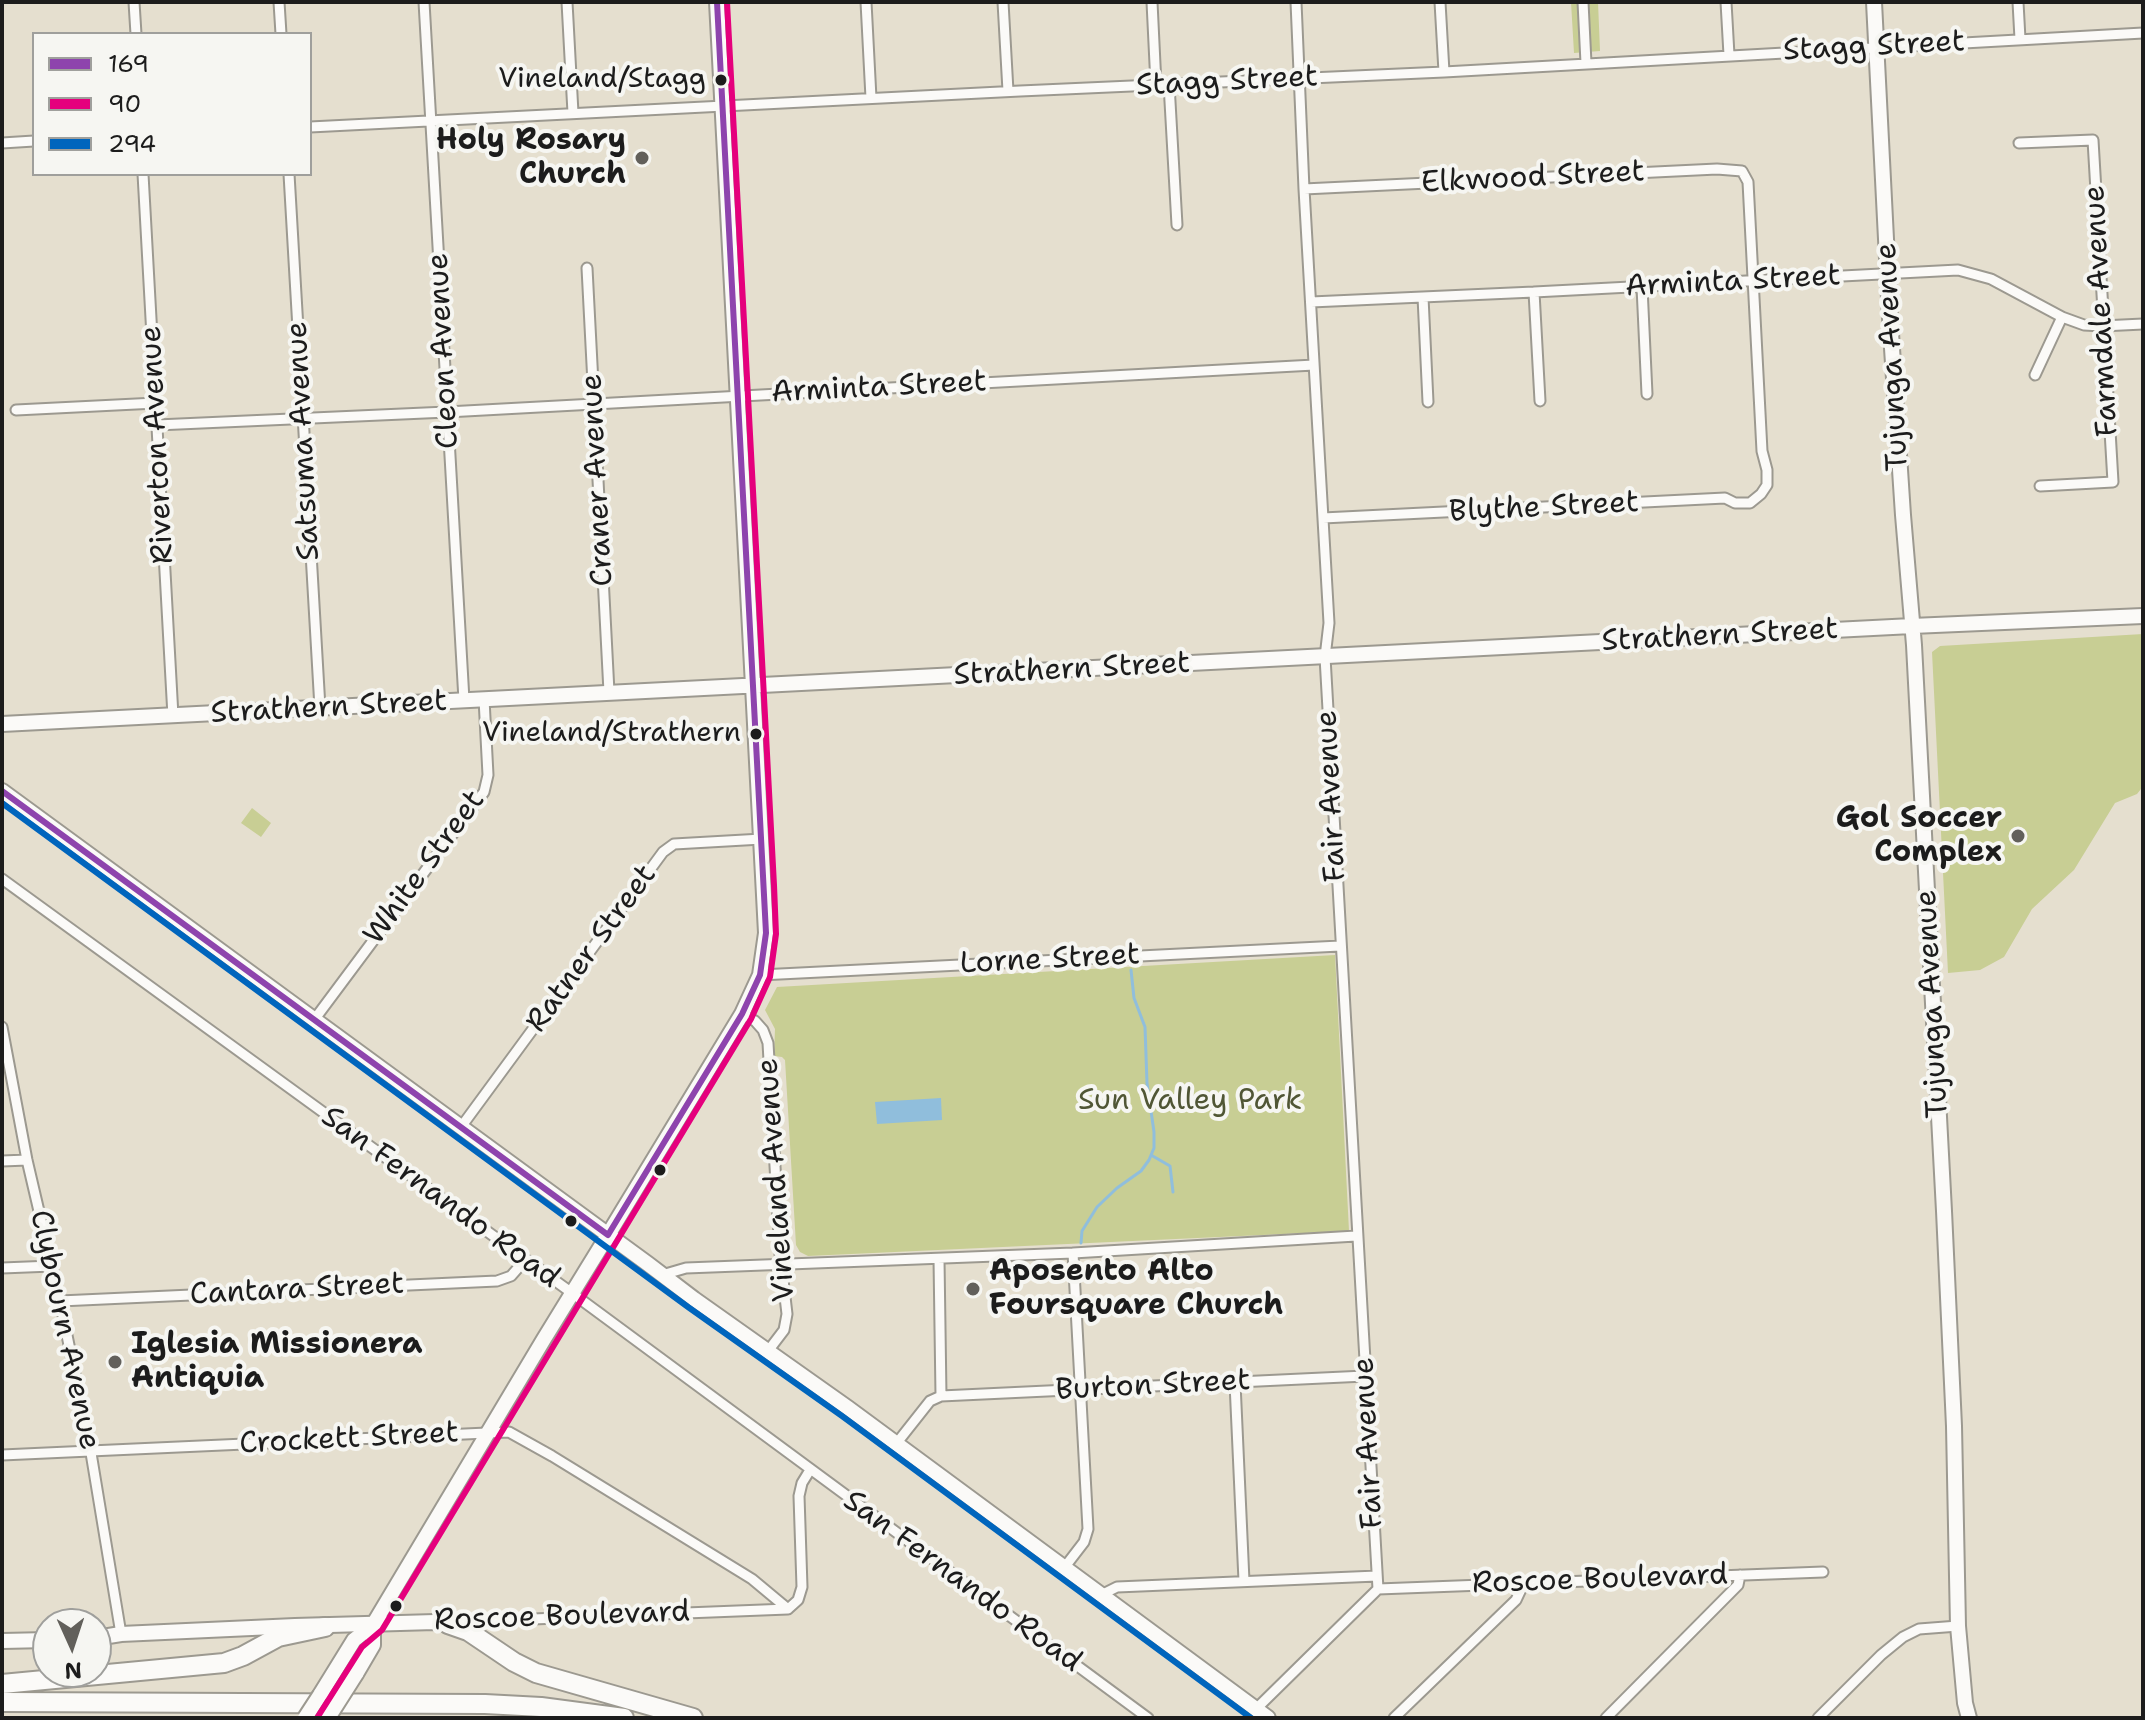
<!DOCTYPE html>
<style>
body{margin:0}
#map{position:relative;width:2145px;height:1720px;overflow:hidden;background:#e5dfcf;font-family:"Shantell Sans",sans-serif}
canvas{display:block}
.frame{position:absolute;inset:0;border:4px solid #1c1c1c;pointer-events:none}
.legend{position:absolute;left:32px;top:32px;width:280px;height:144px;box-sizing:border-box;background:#f6f6f2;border:2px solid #9f9f9c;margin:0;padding:10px 14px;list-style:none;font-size:24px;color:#1c1c1c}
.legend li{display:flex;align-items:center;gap:16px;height:40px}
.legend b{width:40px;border:2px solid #9f9f9c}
.north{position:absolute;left:32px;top:1608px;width:80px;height:80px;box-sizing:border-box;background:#f6f6f2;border:2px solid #9f9f9c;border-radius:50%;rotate:177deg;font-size:22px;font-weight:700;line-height:32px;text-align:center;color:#1c1c1c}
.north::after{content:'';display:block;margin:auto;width:28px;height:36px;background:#62605b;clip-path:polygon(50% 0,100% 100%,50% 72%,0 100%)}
</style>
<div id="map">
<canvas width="2145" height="1720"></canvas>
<div class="frame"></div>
<ul class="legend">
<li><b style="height:10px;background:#8e44ad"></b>169</li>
<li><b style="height:10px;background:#e5007d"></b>90</li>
<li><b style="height:10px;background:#0065bd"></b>294</li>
</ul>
<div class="north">N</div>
</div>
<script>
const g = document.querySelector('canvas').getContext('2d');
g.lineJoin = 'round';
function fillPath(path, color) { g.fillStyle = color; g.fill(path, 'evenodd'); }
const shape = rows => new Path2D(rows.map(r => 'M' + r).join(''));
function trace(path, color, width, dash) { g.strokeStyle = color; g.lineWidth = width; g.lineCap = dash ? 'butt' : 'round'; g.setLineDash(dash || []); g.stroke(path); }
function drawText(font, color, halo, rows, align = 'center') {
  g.font = font + ' "Shantell Sans",sans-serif'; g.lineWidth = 8; g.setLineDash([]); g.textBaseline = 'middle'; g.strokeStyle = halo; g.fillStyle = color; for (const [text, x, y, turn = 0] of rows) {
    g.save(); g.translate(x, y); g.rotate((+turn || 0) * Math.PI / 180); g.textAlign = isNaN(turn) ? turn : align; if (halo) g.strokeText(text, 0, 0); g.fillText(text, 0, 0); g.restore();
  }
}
const green = shape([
 [1571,2,1598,2,1600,51,1574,53],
 [2143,634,2143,782,2141,789,2137,794,2115,803,2074,870,2032,909,2004,957,1980,970,1948,973,1932,652,1940,646],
 [252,808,271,823,261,837,241,823],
 [1335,955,1349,1231,808,1256,800,1252,796,1245,785,1060,782,1057,774,1056,775,1029,765,1010,777,987]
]);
const water = shape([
 [941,1098,942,1120,877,1124,875,1102]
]);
const stream = shape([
 [1151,1155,1170,1166,1173,1192],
 [1081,1243,1082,1231,1097,1207,1117,1188,1141,1171,1149,1160,1154,1148,1154,1132,1147,1083,1145,1027,1134,998,1131,970]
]);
const street = shape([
 [134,2,136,34],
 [279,2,281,34],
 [424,2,464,700],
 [567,2,573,113],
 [866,2,871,98],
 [1003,2,1008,91],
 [1152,2,1156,85],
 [1296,2,1304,189,1329,623,1325,657,1378,1589],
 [1440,2,1444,72],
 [1583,2,1586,63],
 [1726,2,1729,55],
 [2018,2,2020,39],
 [1169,84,1177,225],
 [310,127,1020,91,1444,72,2143,33],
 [2,143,34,141],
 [2019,143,2093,140,2113,482,2040,486],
 [143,174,173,716],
 [289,174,320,708],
 [1304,189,1717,169,1742,171,1748,182,1762,451,1767,470,1767,485,1761,494,1750,503,1735,503,1725,498,1323,518],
 [587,268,609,692],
 [1642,287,1647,394],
 [1534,292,1540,401],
 [1423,297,1428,402],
 [1311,302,1534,292,1958,270,1991,279,2062,317,2084,325,2102,326,2143,324],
 [2035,375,2062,317],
 [16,410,156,403],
 [157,425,447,412,1314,365],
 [2,879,572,1293,1148,1718],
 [760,975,1340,946],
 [742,1014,755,1021,763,1030,768,1043,780,1254,787,1314,784,1330,768,1351],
 [314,1020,484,792,488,775,484,699],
 [2,1027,27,1160,60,1301,91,1453,121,1634],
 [461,1127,663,852,674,844,762,839],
 [2,1161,27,1160],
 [2,1268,52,1266],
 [662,1275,686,1268,1073,1253,1356,1236],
 [60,1301,497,1281,511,1276,525,1260],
 [1235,1383,1244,1581],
 [941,1396,1365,1376],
 [896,1444,930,1401,941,1396,939,1259],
 [2,1455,509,1432,552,1456,752,1579,788,1609],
 [1064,1568,1084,1542,1088,1529,1073,1253],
 [1378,1589,1823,1572],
 [1101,1595,1117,1587,1377,1576],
 [788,1609,798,1600,802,1587,799,1496,802,1483,810,1470],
 [456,1622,788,1609],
 [1256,1709,1378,1589],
 [1394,1718,1516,1600,1524,1583],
 [1606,1718,1738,1585,1740,1575],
 [1818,1718,1881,1655,1903,1637,1919,1629,1958,1626]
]);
const secondary = shape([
 [1874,2,1890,318,1903,515,1914,645,1944,1211,1954,1426,1958,1626,1965,1703,1969,1718],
 [2,724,1912,626,2143,616],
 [608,1235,742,1014,760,975,766,933,717,2],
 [96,1638,121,1634,295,1626,435,1622,448,1624],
 [2,1641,48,1640]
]);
const primary = shape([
 [2,791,648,1264,694,1299,848,1408,1268,1718],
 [356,1674,373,1645,373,1625],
 [320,1695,354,1640,373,1625,544,1339,608,1235]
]);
const highway = shape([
 [448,1624,468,1631,514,1662,536,1673,693,1718],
 [2,1684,224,1663,243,1656,278,1637,325,1627],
 [2,1702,485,1704,541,1707,624,1718]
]);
const primaryBridge = shape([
 [305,1718,320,1695],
 [328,1718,356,1674]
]);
const bus1 = shape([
 [2,791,608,1235,742,1014,760,975,766,933,717,2]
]);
const bus2 = shape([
 [317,1718,362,1647,382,1630,751,1019,770,977,776,934,774,885,727,2]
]);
const bus3 = shape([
 [2,803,688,1307,842,1416,1251,1718]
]);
const markers = [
 [721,80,7,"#1c1c1c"],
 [642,158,8,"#62605b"],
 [756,734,7,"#1c1c1c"],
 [2018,836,8,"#62605b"],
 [660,1170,7,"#1c1c1c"],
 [571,1221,7,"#1c1c1c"],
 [973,1289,8,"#62605b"],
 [115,1362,8,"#62605b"],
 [396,1606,7,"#1c1c1c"]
];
const busNames = [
 ["Vineland/Stagg",706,80],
 ["Vineland/Strathern",741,734]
];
const streetNames = [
 ["Stagg Street",1874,47,-3],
 ["Stagg Street",1227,82,-3],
 ["Elkwood Street",1533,178,-3],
 ["Arminta Street",1733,282,-3],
 ["Farmdale Avenue",2102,311,-93],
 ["Cleon Avenue",444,351,-93],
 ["Tujunga Avenue",1893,357,-93],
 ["Arminta Street",879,388,-3],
 ["Satsuma Avenue",304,441,-93],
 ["Riverton Avenue",158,445,-93],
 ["Craner Avenue",598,480,-93],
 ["Blythe Street",1544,508,-3],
 ["Strathern Street",1720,636,-3],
 ["Strathern Street",1072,670,-3],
 ["Strathern Street",329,708,-3],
 ["Fair Avenue",1332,796,-93],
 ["White Street",425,868,-54],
 ["Ratner Street",592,949,-54],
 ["Lorne Street",1050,960,-3],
 ["Tujunga Avenue",1933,1004,-93],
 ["Vineland Avenue",777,1180,-94],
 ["San Fernando Road",440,1198,36],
 ["Cantara Street",297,1290,-3],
 ["Clybourn Avenue",64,1330,78],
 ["Burton Street",1153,1386,-3],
 ["Crockett Street",349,1439,-3],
 ["Fair Avenue",1369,1443,-93],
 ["Roscoe Boulevard",1600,1580,-2],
 ["San Fernando Road",962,1582,36],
 ["Roscoe Boulevard",562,1617,-2]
];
const poiNames = [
 ["Holy Rosary",626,141],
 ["Church",626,175],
 ["Gol Soccer",2002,819],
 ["Complex",2002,853],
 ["Aposento Alto",989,1272,"left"],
 ["Foursquare Church",989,1306,"left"],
 ["Iglesia Missionera",131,1345,"left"],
 ["Antiquia",131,1379,"left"]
];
const parkNames = [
 ["Sun Valley Park",1190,1101]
];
fillPath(green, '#c8ce94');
fillPath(water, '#90bedc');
trace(stream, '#90bedc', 3);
trace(street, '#9c9990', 13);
trace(secondary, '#9c9990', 18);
trace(primary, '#9c9990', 18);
trace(highway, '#9c9990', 22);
trace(street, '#fbfaf8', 9);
trace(secondary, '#fbfaf8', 14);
trace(primary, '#fbfaf8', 14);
trace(highway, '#fbfaf8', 18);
trace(primaryBridge, '#9c9990', 18, []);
trace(primaryBridge, '#fbfaf8', 14);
trace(bus1, '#8e44ad', 6);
trace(bus2, '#e5007d', 6);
trace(bus3, '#0065bd', 6);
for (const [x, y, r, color] of markers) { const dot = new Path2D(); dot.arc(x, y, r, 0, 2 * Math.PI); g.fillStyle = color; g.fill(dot); trace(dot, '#f6f6f2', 3); }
drawText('28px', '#1c1c1c', '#f6f6f2', busNames, 'right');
drawText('30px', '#1c1c1c', '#f6f6f2', streetNames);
drawText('bold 30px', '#1c1c1c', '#f6f6f2', poiNames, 'right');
drawText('30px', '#505635', '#f6f6f2', parkNames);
</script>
